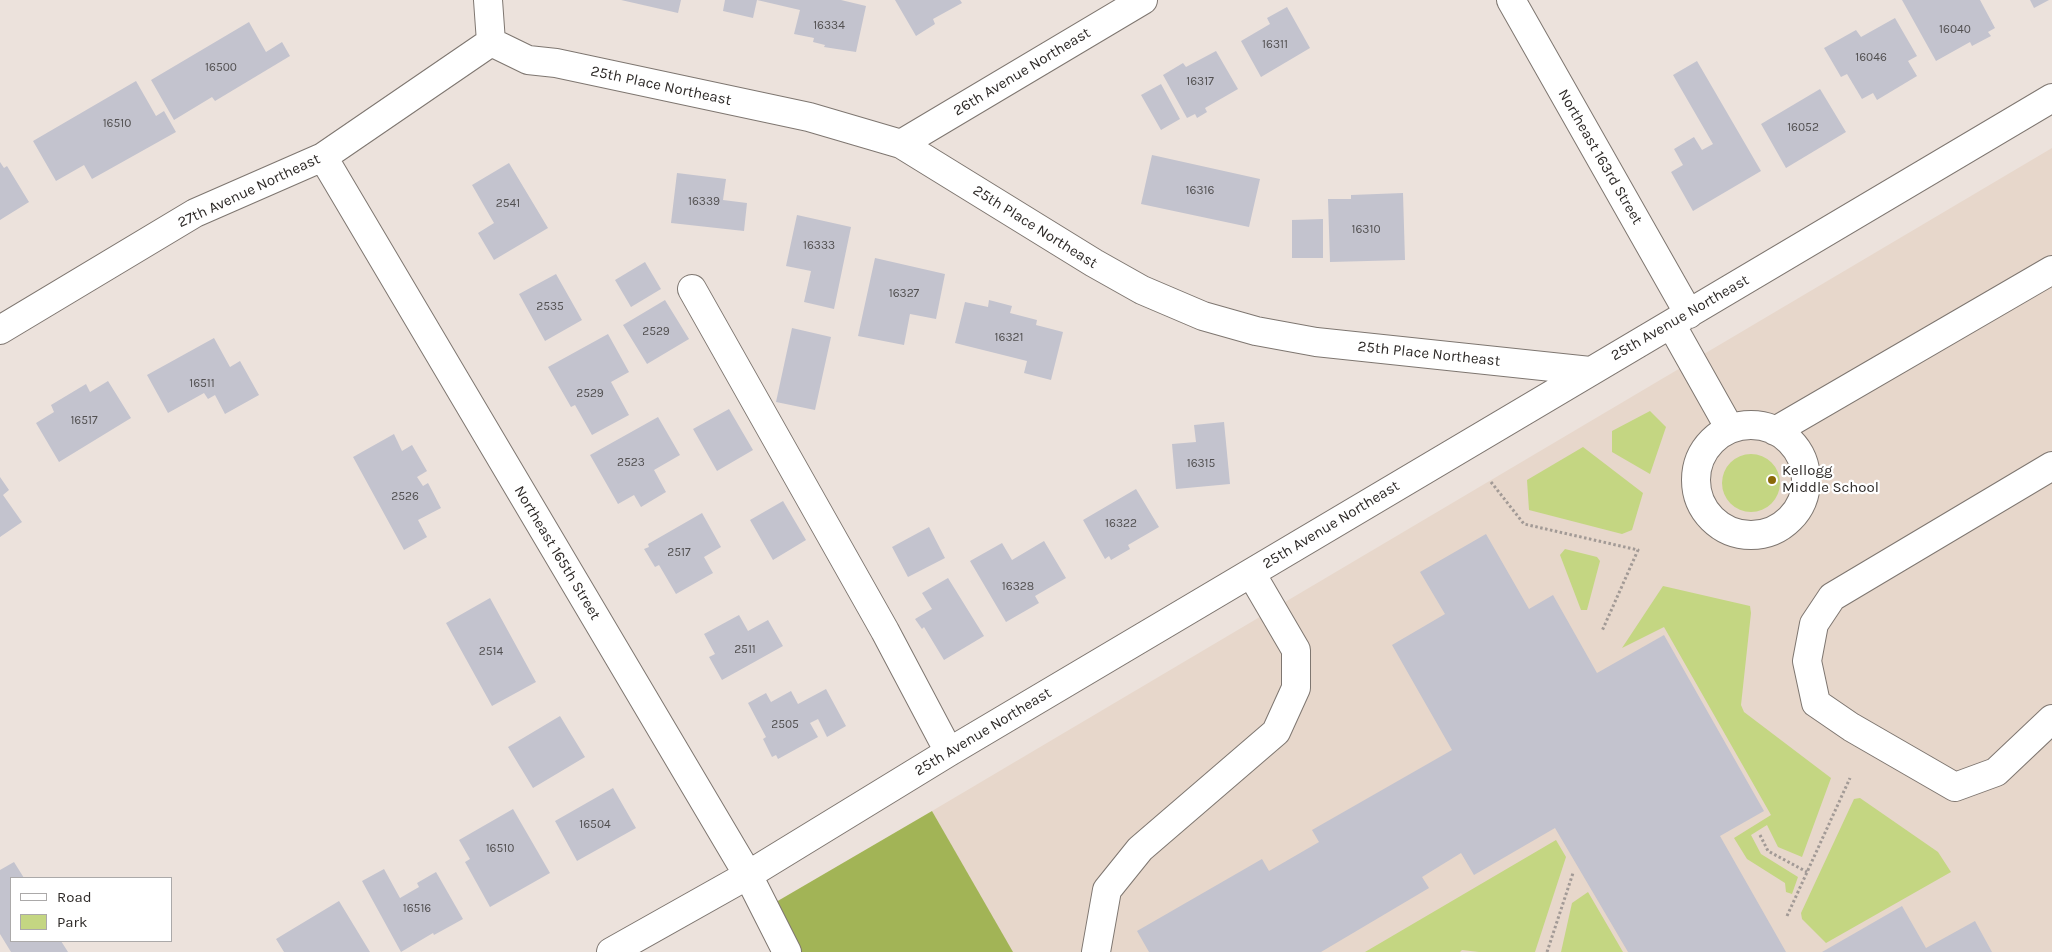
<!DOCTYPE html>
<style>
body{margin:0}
#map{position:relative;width:2052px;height:952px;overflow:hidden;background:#ece2dc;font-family:Karla,sans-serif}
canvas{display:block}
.legend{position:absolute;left:10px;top:877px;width:162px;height:65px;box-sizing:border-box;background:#fff;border:1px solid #aba9a9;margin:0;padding:6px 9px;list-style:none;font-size:15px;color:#2d2927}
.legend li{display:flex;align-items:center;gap:10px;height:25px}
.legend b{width:25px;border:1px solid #aba9a9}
</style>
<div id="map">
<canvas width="2052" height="952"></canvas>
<ul class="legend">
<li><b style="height:6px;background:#fff"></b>Road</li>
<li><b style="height:14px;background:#c4d682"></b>Park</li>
</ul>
</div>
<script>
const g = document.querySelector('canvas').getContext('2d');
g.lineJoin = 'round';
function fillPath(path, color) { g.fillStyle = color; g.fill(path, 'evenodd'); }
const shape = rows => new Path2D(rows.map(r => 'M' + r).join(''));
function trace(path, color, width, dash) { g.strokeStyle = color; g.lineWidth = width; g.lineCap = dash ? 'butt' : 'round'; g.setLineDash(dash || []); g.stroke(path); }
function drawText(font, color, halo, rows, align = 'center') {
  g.font = font + ' Karla,sans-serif'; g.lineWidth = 4.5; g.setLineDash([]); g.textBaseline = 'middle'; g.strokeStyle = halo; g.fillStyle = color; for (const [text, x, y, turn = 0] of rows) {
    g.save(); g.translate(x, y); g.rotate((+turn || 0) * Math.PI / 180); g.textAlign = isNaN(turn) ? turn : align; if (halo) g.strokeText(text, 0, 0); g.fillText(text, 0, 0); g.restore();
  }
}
const built = shape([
 [2052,148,2052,952,1012,952,932,811]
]);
const green = shape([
 [1650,411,1666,427,1650,474,1612,452,1612,431],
 [1583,447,1643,493,1632,530,1622,534,1529,510,1527,480],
 '1722 483a29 29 0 1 1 58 0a29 29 0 1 1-58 0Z',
 [1565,549,1597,557,1600,561,1587,610,1581,610,1560,555],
 [1663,586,1750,606,1751,613,1741,705,1744,712,1831,778,1802,857,1778,847,1767,825,1751,835,1761,854,1798,877,1792,894,1786,892,1785,883,1747,859,1734,838,1771,815,1664,627,1622,648],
 [1860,798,1938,852,1951,872,1826,943,1802,919,1801,913,1854,799],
 [1556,840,1566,857,1535,952,1479,952,1462,950,1460,952,1365,952],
 [1588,892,1623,952,1561,952,1572,903]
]);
const forest = shape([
 [932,811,1013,952,802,952,776,902]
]);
const building = shape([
 [621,0,681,0,678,13],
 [725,0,757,0,753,18,723,11],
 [757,0,841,0,866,6,856,52,824,47,825,45,813,42,814,38,794,34,800,10],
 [895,0,960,0,962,3,933,19,935,24,916,36],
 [1902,0,1980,0,1995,28,1988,32,1991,36,1972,46,1970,42,1936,61],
 [2030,0,2049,0,2034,8],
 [1287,7,1310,48,1261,77,1241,41,1270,24,1267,18],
 [1895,18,1917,56,1908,61,1917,76,1877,100,1873,93,1862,99,1847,74,1841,77,1824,48,1856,30,1861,37],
 [249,22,266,52,282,42,290,56,215,101,212,97,174,120,151,80],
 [1216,51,1238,89,1205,108,1207,112,1197,118,1195,114,1187,118,1163,75,1183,63,1186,67],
 [1697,61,1761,171,1693,211,1671,172,1683,165,1674,149,1694,137,1702,150,1713,144,1673,75],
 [136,81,156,116,164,111,176,132,92,179,84,165,56,181,33,141],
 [1161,84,1180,119,1161,130,1141,95],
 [1820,89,1846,132,1786,168,1761,124],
 [1152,155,1260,179,1249,227,1141,204],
 [0,162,4,168,7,166,29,202,0,220],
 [509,163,548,228,494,260,478,233,494,223,472,185],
 [677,173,726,179,723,200,747,203,744,231,671,223],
 [1403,193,1405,260,1330,262,1328,199,1351,199,1351,195],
 [797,215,851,227,834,309,804,302,811,271,786,266],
 [1323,219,1323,258,1292,258,1292,220],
 [875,258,945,274,936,319,910,314,904,345,858,336],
 [645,262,661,289,631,307,615,280],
 [556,274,582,320,545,341,519,294],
 [665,300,689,339,647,364,623,325],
 [989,300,1012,306,1010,313,1037,320,1036,325,1063,332,1051,380,1024,373,1027,361,955,343,965,302,988,307],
 [792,328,831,337,815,410,776,402],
 [608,334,629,372,611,382,629,415,592,435,575,405,571,407,548,367],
 [214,338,230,367,240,361,259,395,225,414,215,395,208,399,204,393,168,413,147,375],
 [108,381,131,418,59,462,36,423,54,412,51,405,86,384,90,392],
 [729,409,753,450,717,471,693,429],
 [658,417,680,455,654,470,666,492,641,507,634,495,618,504,590,455],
 [1224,422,1230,484,1176,489,1172,444,1196,442,1194,425],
 [394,434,402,451,412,445,427,471,417,477,423,486,428,483,441,508,418,520,427,537,404,550,353,457],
 [0,477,9,490,3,495,22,522,0,537],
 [1136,489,1159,527,1128,545,1130,549,1111,560,1109,556,1105,559,1083,520],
 [783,501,806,540,773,560,750,520],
 [702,513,721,547,704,557,713,573,676,594,659,565,655,567,644,549,649,547,648,544],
 [929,527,945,558,908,577,892,547],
 [1486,534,1529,609,1553,595,1597,673,1664,635,1764,811,1720,836,1786,952,1628,952,1555,828,1474,875,1461,853,1422,877,1429,888,1321,952,1149,952,1137,931,1262,859,1269,871,1319,842,1312,830,1452,750,1392,645,1445,614,1420,572],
 [1044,541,1066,578,1035,596,1039,603,1006,622,970,561,1002,543,1012,560],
 [948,578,984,636,944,660,924,627,922,629,915,619,932,609,922,593],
 [490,598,536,682,492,706,446,623],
 [739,615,748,631,768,620,783,646,722,680,709,657,715,654,704,634],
 [826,689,846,726,827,737,818,719,810,723,818,737,778,759,776,755,772,757,763,739,766,737,748,703,766,693,771,702,791,691,798,704],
 [560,716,585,757,533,788,508,747],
 [613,788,636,828,577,861,555,821],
 [513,809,550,873,490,907,465,862,470,859,459,840],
 [14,862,24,878,11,878,11,941,61,941,68,952,11,952,0,934,0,870],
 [384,869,400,898,419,887,417,883,436,872,463,919,434,935,433,933,401,952,362,881],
 [339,901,370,952,284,952,276,939],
 [1902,906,1926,948,1975,921,1992,952,1822,952]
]);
const path = shape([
 [1491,482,1524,524,1638,550,1602,631],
 [1760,835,1768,851,1807,872],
 [1787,916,1850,778],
 [1547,952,1573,873]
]);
const minor = shape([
 [488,0,491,42],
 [1511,0,1689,314],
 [491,42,528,60,556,63,809,117,901,144,1094,263,1142,290,1203,316,1256,331,1316,342,1590,371],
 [901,144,1143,0],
 [323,157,748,875,787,952],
 [692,289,885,631,949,752],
 [1671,324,1730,429],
 [0,330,195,213,323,157,491,42],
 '1696 480a55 55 0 1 1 110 0a55 55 0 1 1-110 0Z',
 [1775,431,2052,270],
 [2052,466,1832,597,1814,624,1807,661,1816,703,1851,727,1955,787,1996,772,2052,719],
 [611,952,748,875,949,752,2052,98],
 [1096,952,1107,890,1140,849,1276,732,1296,688,1296,650,1251,573]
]);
const markers = [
 [1772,480,5,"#8a6a09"]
];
const numberNames = [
 ["16334",829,26],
 ["16040",1955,30],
 ["16311",1275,45],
 ["16046",1871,58],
 ["16500",221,68],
 ["16317",1200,82],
 ["16510",117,124],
 ["16052",1803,128],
 ["16316",1200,191],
 ["16339",704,202],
 ["2541",508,204],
 ["16310",1366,230],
 ["16333",819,246],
 ["16327",904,294],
 ["2535",550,307],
 ["2529",656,332],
 ["16321",1009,338],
 ["16511",202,384],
 ["2529",590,394],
 ["16517",84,421],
 ["2523",631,463],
 ["16315",1201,464],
 ["2526",405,497],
 ["16322",1121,524],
 ["2517",679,553],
 ["16328",1018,587],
 ["2511",745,650],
 ["2514",491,652],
 ["2505",785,725],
 ["16504",595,825],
 ["16510",500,849],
 ["16516",417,909]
];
const streetNames = [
 ["26th Avenue Northeast",1022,72,-31],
 ["25th Place Northeast",661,86,12],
 ["Northeast 163rd Street",1600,157,60],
 ["27th Avenue Northeast",249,191,-25],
 ["25th Place Northeast",1035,227,32],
 ["25th Avenue Northeast",1680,318,-30],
 ["25th Place Northeast",1429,354,6],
 ["25th Avenue Northeast",1331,525,-31],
 ["Northeast 165th Street",557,553,59],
 ["25th Avenue Northeast",983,732,-31]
];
const poiNames = [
 ["Kellogg",1782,471],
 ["Middle School",1782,488]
];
fillPath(built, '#e7d7cb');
fillPath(green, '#c4d682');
fillPath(forest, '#a2b456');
fillPath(building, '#c3c3ce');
trace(minor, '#7e7670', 30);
trace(path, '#a29a96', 3, [2.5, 2.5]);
trace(minor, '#fff', 28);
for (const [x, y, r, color] of markers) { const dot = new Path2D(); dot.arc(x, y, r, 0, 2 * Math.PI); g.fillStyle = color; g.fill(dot); trace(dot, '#fff', 2); }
drawText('12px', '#525051', null, numberNames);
drawText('15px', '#2d2927', '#fff', streetNames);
drawText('15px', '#2d2927', '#fff', poiNames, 'left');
</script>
